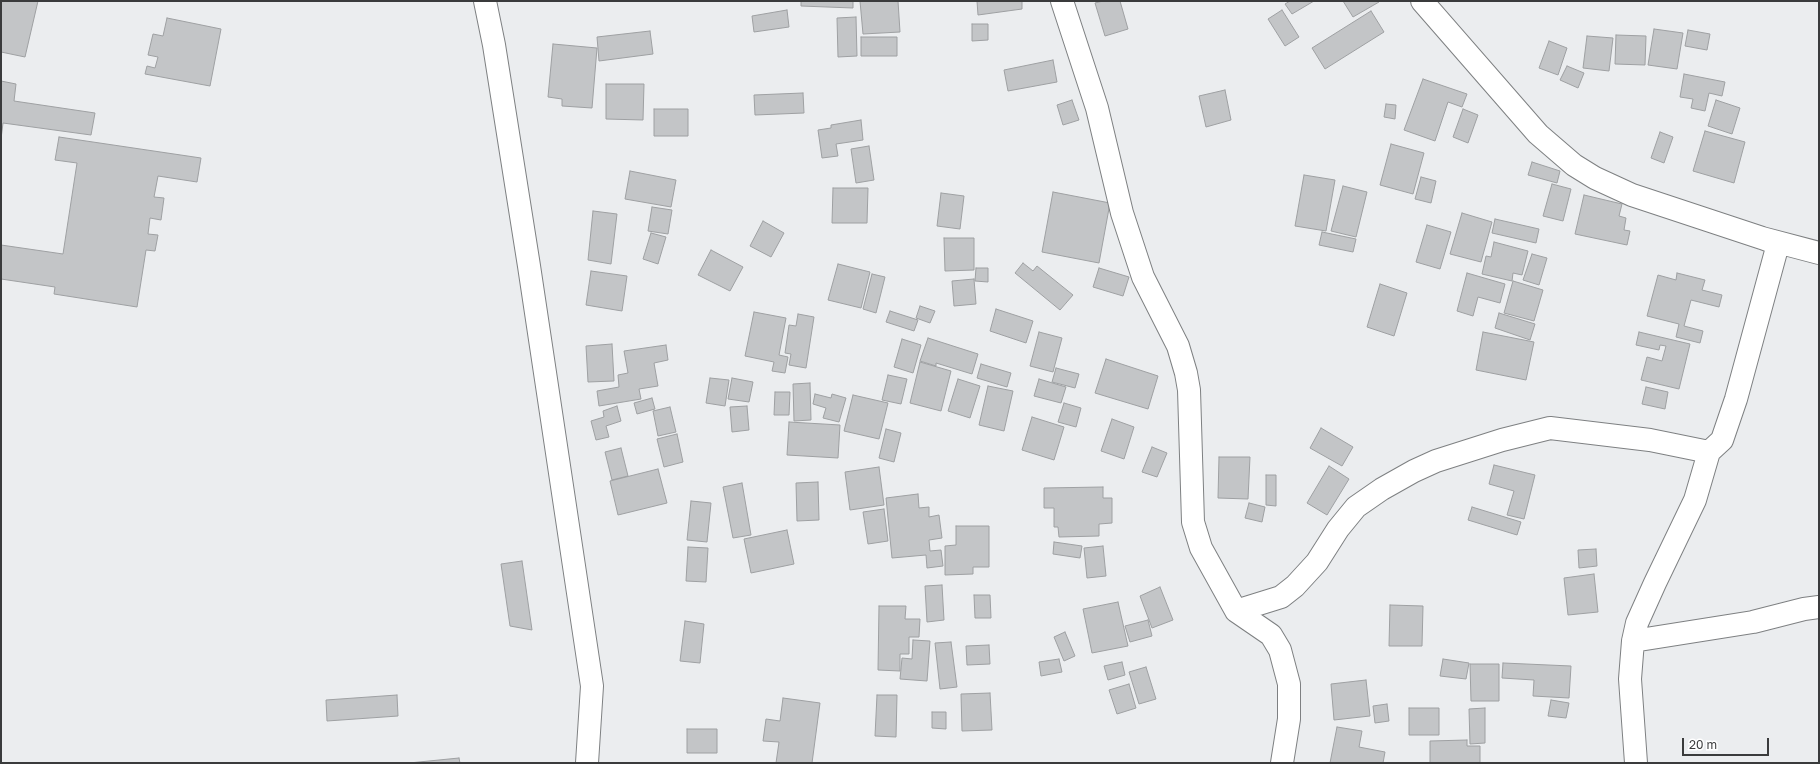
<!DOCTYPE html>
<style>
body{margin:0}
#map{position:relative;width:1820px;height:764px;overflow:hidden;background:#ebedef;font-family:"Golos Text",sans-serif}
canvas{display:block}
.frame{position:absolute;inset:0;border:2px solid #3a3b3c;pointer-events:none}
.scale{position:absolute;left:1682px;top:738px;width:87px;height:18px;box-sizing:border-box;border:2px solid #3a3b3c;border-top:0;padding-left:5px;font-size:12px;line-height:14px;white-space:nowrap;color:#3a3b3c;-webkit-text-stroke:3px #fff;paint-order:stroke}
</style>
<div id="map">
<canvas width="1820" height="764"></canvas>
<div class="frame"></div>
<div class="scale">20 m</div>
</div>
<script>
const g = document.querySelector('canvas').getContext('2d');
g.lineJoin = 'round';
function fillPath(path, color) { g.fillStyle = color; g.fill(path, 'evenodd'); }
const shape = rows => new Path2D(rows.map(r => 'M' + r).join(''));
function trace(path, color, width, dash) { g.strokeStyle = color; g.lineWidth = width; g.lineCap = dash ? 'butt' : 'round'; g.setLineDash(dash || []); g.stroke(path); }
const building = shape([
 [1,1,38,1,25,57,1,52,1,1],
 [801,1,853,1,853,8,801,6,801,1],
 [860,1,898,1,900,32,863,34,860,1],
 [977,1,1022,1,1022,9,978,15,977,1],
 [1103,1,1120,1,1128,29,1105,36,1095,3,1103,1],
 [1290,1,1314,1,1292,14,1285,4,1290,1],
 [1343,1,1378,1,1379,2,1353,17,1343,1],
 [787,10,789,27,754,32,752,16,787,10],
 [1282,10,1299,37,1285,46,1268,19,1282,10],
 [1371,11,1384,32,1325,69,1312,48,1371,11],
 [856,17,857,56,838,57,837,18,856,17],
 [167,18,221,29,210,86,145,74,147,66,155,68,158,57,148,55,153,34,163,36,167,18],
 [972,24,988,24,988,40,972,41,972,24],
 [1654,29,1683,33,1677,69,1648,65,1654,29],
 [1688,30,1710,34,1707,50,1685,46,1688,30],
 [650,31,653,54,599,61,597,37,650,31],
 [1616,35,1646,36,1645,65,1615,64,1616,35],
 [1587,36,1613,38,1609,71,1583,68,1587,36],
 [861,37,897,37,897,56,861,56,861,37],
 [1549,41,1567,48,1558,75,1539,68,1549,41],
 [553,44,597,48,592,108,562,106,562,99,548,97,553,44],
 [1053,60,1057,82,1008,91,1004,70,1053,60],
 [1567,66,1584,73,1578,88,1560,80,1567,66],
 [1684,74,1725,82,1722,96,1709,93,1705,111,1691,108,1693,99,1680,97,1684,74],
 [1423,79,1467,94,1462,107,1448,102,1435,141,1404,130,1423,79],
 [1,81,16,84,14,101,95,113,91,135,3,123,1,139,1,81],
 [606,84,644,84,643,120,606,119,606,84],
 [1225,90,1231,120,1206,127,1199,96,1225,90],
 [803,93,804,113,755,115,754,95,803,93],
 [1072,100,1079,120,1063,125,1057,105,1072,100],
 [1716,100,1740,108,1732,134,1708,126,1716,100],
 [1386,104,1396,105,1395,119,1384,117,1386,104],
 [654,109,688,109,688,136,654,136,654,109],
 [1463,109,1478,115,1468,143,1453,137,1463,109],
 [861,120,863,140,836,144,838,156,822,158,818,130,831,128,831,125,861,120],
 [1705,131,1745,142,1734,183,1693,171,1705,131],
 [1660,132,1673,137,1664,163,1651,158,1660,132],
 [59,137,201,158,197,182,158,176,154,197,164,198,161,220,150,218,148,234,158,235,155,251,146,250,137,307,54,294,55,287,1,279,1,245,63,254,77,163,55,160,59,137],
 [1391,144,1424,153,1413,194,1380,185,1391,144],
 [869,146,874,180,856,183,851,149,869,146],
 [1532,162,1560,171,1557,183,1528,175,1532,162],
 [630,171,676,180,671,207,625,199,630,171],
 [1304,175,1335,180,1326,231,1295,226,1304,175],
 [1421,177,1436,181,1431,203,1415,199,1421,177],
 [1552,184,1571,189,1563,221,1543,216,1552,184],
 [1343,186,1367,192,1356,237,1331,231,1343,186],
 [833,188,868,188,867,223,832,223,833,188],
 [1053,192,1110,203,1099,263,1042,252,1053,192],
 [941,193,964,196,960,229,937,226,941,193],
 [1584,195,1622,204,1619,216,1626,218,1624,230,1630,231,1627,245,1575,234,1584,195],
 [652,207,672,210,668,234,648,231,652,207],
 [593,211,617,214,611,264,588,260,593,211],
 [1462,213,1492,222,1481,262,1450,254,1462,213],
 [1495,219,1539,229,1536,243,1492,233,1495,219],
 [763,221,784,233,771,257,750,246,763,221],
 [1427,225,1451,232,1440,269,1416,262,1427,225],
 [1322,232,1356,239,1353,252,1319,245,1322,232],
 [651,233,666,237,658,264,643,259,651,233],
 [944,238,974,238,974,270,945,271,944,238],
 [1494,242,1528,251,1522,275,1513,273,1512,281,1482,274,1486,256,1491,257,1494,242],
 [711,250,743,267,730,291,698,275,711,250],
 [1532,254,1547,258,1539,285,1523,280,1532,254],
 [1023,263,1033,271,1037,266,1073,295,1060,310,1015,273,1023,263],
 [838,264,870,272,861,308,828,300,838,264],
 [976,268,988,268,988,282,975,281,976,268],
 [1099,268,1129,277,1123,296,1093,287,1099,268],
 [591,271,627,276,622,311,586,305,591,271],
 [1467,273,1505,284,1500,303,1478,297,1473,316,1457,311,1467,273],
 [1677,273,1705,280,1702,290,1722,295,1719,307,1691,300,1684,326,1703,331,1700,343,1676,337,1679,324,1647,316,1658,275,1676,280,1677,273],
 [872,274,885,277,876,313,863,309,872,274],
 [974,279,976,304,954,306,952,281,974,279],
 [1513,281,1543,290,1534,321,1504,313,1513,281],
 [1380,284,1407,293,1394,336,1367,327,1380,284],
 [920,306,935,311,930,323,916,318,920,306],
 [996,309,1033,321,1026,343,990,331,996,309],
 [890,311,918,320,914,331,886,322,890,311],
 [754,312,786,318,779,355,788,357,785,373,772,371,774,362,745,356,754,312],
 [1499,313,1535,324,1530,340,1495,328,1499,313],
 [798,314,814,317,806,368,789,365,791,354,785,353,789,325,796,326,798,314],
 [1039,332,1062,338,1053,372,1030,366,1039,332],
 [1483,332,1534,342,1526,380,1476,370,1483,332],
 [1639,332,1690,344,1679,389,1641,380,1647,357,1662,361,1666,346,1660,345,1659,350,1636,345,1639,332],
 [928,338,978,354,972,374,936,363,936,366,920,361,928,338],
 [902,339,921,345,913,373,894,367,902,339],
 [612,344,614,381,588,382,586,346,612,344],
 [666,345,668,360,654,363,658,386,639,389,641,399,599,406,597,391,619,387,618,375,628,373,624,351,666,345],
 [1106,359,1158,376,1148,409,1095,393,1106,359],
 [920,362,951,371,941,411,910,403,920,362],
 [981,364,1011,373,1007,387,977,378,981,364],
 [1056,368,1079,374,1075,388,1052,382,1056,368],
 [888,375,907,379,901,404,882,400,888,375],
 [710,378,729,380,725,406,706,403,710,378],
 [732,378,753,382,749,402,728,399,732,378],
 [958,379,980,386,970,418,948,411,958,379],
 [1039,379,1066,387,1061,403,1034,396,1039,379],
 [810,383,811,420,794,421,793,384,810,383],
 [988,386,1013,391,1004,431,979,425,988,386],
 [1646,387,1668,392,1665,409,1642,404,1646,387],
 [775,392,790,392,789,415,774,415,775,392],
 [815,394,831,398,832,394,846,398,839,422,823,418,826,408,813,404,815,394],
 [853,395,888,403,879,439,844,431,853,395],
 [652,398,655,409,637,414,634,403,652,398],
 [1064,403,1081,408,1076,427,1058,422,1064,403],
 [617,406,621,421,606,426,609,437,596,440,591,421,604,417,603,411,617,406],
 [747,406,749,430,732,432,730,407,747,406],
 [670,407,676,432,658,436,653,411,670,407],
 [1032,417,1064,427,1054,460,1022,450,1032,417],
 [1112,419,1134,427,1124,459,1101,451,1112,419],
 [789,422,840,425,838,458,787,455,789,422],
 [1321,428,1353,447,1342,466,1310,448,1321,428],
 [886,429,901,433,894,462,879,458,886,429],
 [677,434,683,462,664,467,657,439,677,434],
 [1152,447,1167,453,1157,477,1142,472,1152,447],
 [621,448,628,476,612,480,605,452,621,448],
 [1219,457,1250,457,1248,499,1218,498,1219,457],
 [1494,465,1535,475,1524,519,1507,515,1514,491,1489,484,1494,465],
 [1329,466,1349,479,1327,515,1307,503,1329,466],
 [879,467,884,505,850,510,845,472,879,467],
 [658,469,667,503,618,515,610,481,658,469],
 [1266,475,1276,475,1276,506,1266,505,1266,475],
 [818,482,819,520,797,521,796,483,818,482],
 [742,483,751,535,733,538,723,487,742,483],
 [1103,487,1103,498,1112,498,1112,523,1099,524,1099,536,1059,537,1058,527,1054,527,1054,508,1044,508,1044,488,1103,487],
 [918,494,919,508,929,507,929,517,939,515,942,538,929,540,930,551,941,550,943,566,927,568,926,555,892,558,886,498,918,494],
 [691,501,711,503,707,542,687,540,691,501],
 [1249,503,1265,507,1262,522,1245,518,1249,503],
 [1472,507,1521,522,1517,535,1468,520,1472,507],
 [884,509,888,541,868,544,863,512,884,509],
 [956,526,989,526,989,567,973,567,973,574,945,575,945,546,956,545,956,526],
 [787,530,794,564,751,573,744,539,787,530],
 [1054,542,1082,546,1080,558,1053,554,1054,542],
 [1103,546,1106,576,1087,578,1084,548,1103,546],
 [688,547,708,548,706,582,686,581,688,547],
 [1596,549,1597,566,1579,568,1578,550,1596,549],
 [522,561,532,630,510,626,501,564,522,561],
 [1594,574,1598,612,1568,615,1564,578,1594,574],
 [942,585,944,620,927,622,925,586,942,585],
 [1160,587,1173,620,1152,628,1140,596,1160,587],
 [974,595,990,595,991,618,975,618,974,595],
 [1118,602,1128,646,1092,653,1083,609,1118,602],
 [1390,605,1423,606,1422,646,1389,646,1390,605],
 [879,606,906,606,905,619,920,619,919,637,909,637,909,654,900,654,900,671,878,670,879,606],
 [1148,620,1152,636,1130,642,1125,626,1148,620],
 [685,621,704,624,700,663,680,661,685,621],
 [1065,632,1075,656,1064,661,1054,637,1065,632],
 [913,640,930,641,927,681,900,679,902,658,912,659,913,640],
 [951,642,957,687,940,689,935,643,951,642],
 [989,645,990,664,967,665,966,646,989,645],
 [1059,659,1062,672,1041,676,1039,662,1059,659],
 [1443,659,1469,663,1466,679,1440,676,1443,659],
 [1122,662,1125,675,1108,680,1104,666,1122,662],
 [1503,663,1571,666,1569,698,1533,696,1534,680,1502,678,1503,663],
 [1470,664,1499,664,1499,701,1471,701,1470,664],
 [1146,667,1156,699,1139,704,1129,672,1146,667],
 [1366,680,1370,716,1334,720,1331,684,1366,680],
 [1129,684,1136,708,1117,714,1109,690,1129,684],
 [990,693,992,730,962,731,961,694,990,693],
 [397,695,398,716,327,721,326,700,397,695],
 [877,695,897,695,896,737,875,736,877,695],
 [783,698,820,703,812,763,776,763,779,742,763,741,766,719,780,721,783,698],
 [1551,700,1569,703,1566,718,1548,716,1551,700],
 [1387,704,1389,721,1375,723,1373,706,1387,704],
 [1409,708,1439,708,1439,735,1409,735,1409,708],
 [1485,708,1485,743,1470,744,1469,709,1485,708],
 [932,712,946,712,946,729,932,728,932,712],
 [1337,727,1362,731,1359,747,1385,752,1383,763,1330,763,1337,727],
 [687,729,717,729,717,753,687,753,687,729],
 [1467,740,1467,746,1480,746,1480,763,1430,763,1430,741,1467,740],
 [459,758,460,763,409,763,459,758]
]);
const street = shape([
 [485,1,494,45,529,266,592,686,587,763],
 [1062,1,1097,108,1122,213,1143,277,1178,346,1186,373,1189,390,1193,522,1201,548,1236,611,1271,635,1280,650,1289,684,1289,719,1282,763],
 [1422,1,1538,134,1574,165,1595,178,1632,195,1762,238,1819,253],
 [1236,611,1281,597,1295,586,1317,562,1338,529,1356,507,1382,489,1414,471,1436,461,1502,440,1550,428,1650,440,1709,452],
 [1633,641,1753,622,1804,609,1819,607],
 [1636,763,1630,679,1633,641,1637,623,1655,583,1695,500,1709,452,1722,440,1736,399,1778,244,1762,238]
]);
fillPath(building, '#c3c5c7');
trace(building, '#9ea0a2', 1);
trace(street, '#7e8082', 24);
trace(street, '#fff', 22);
</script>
